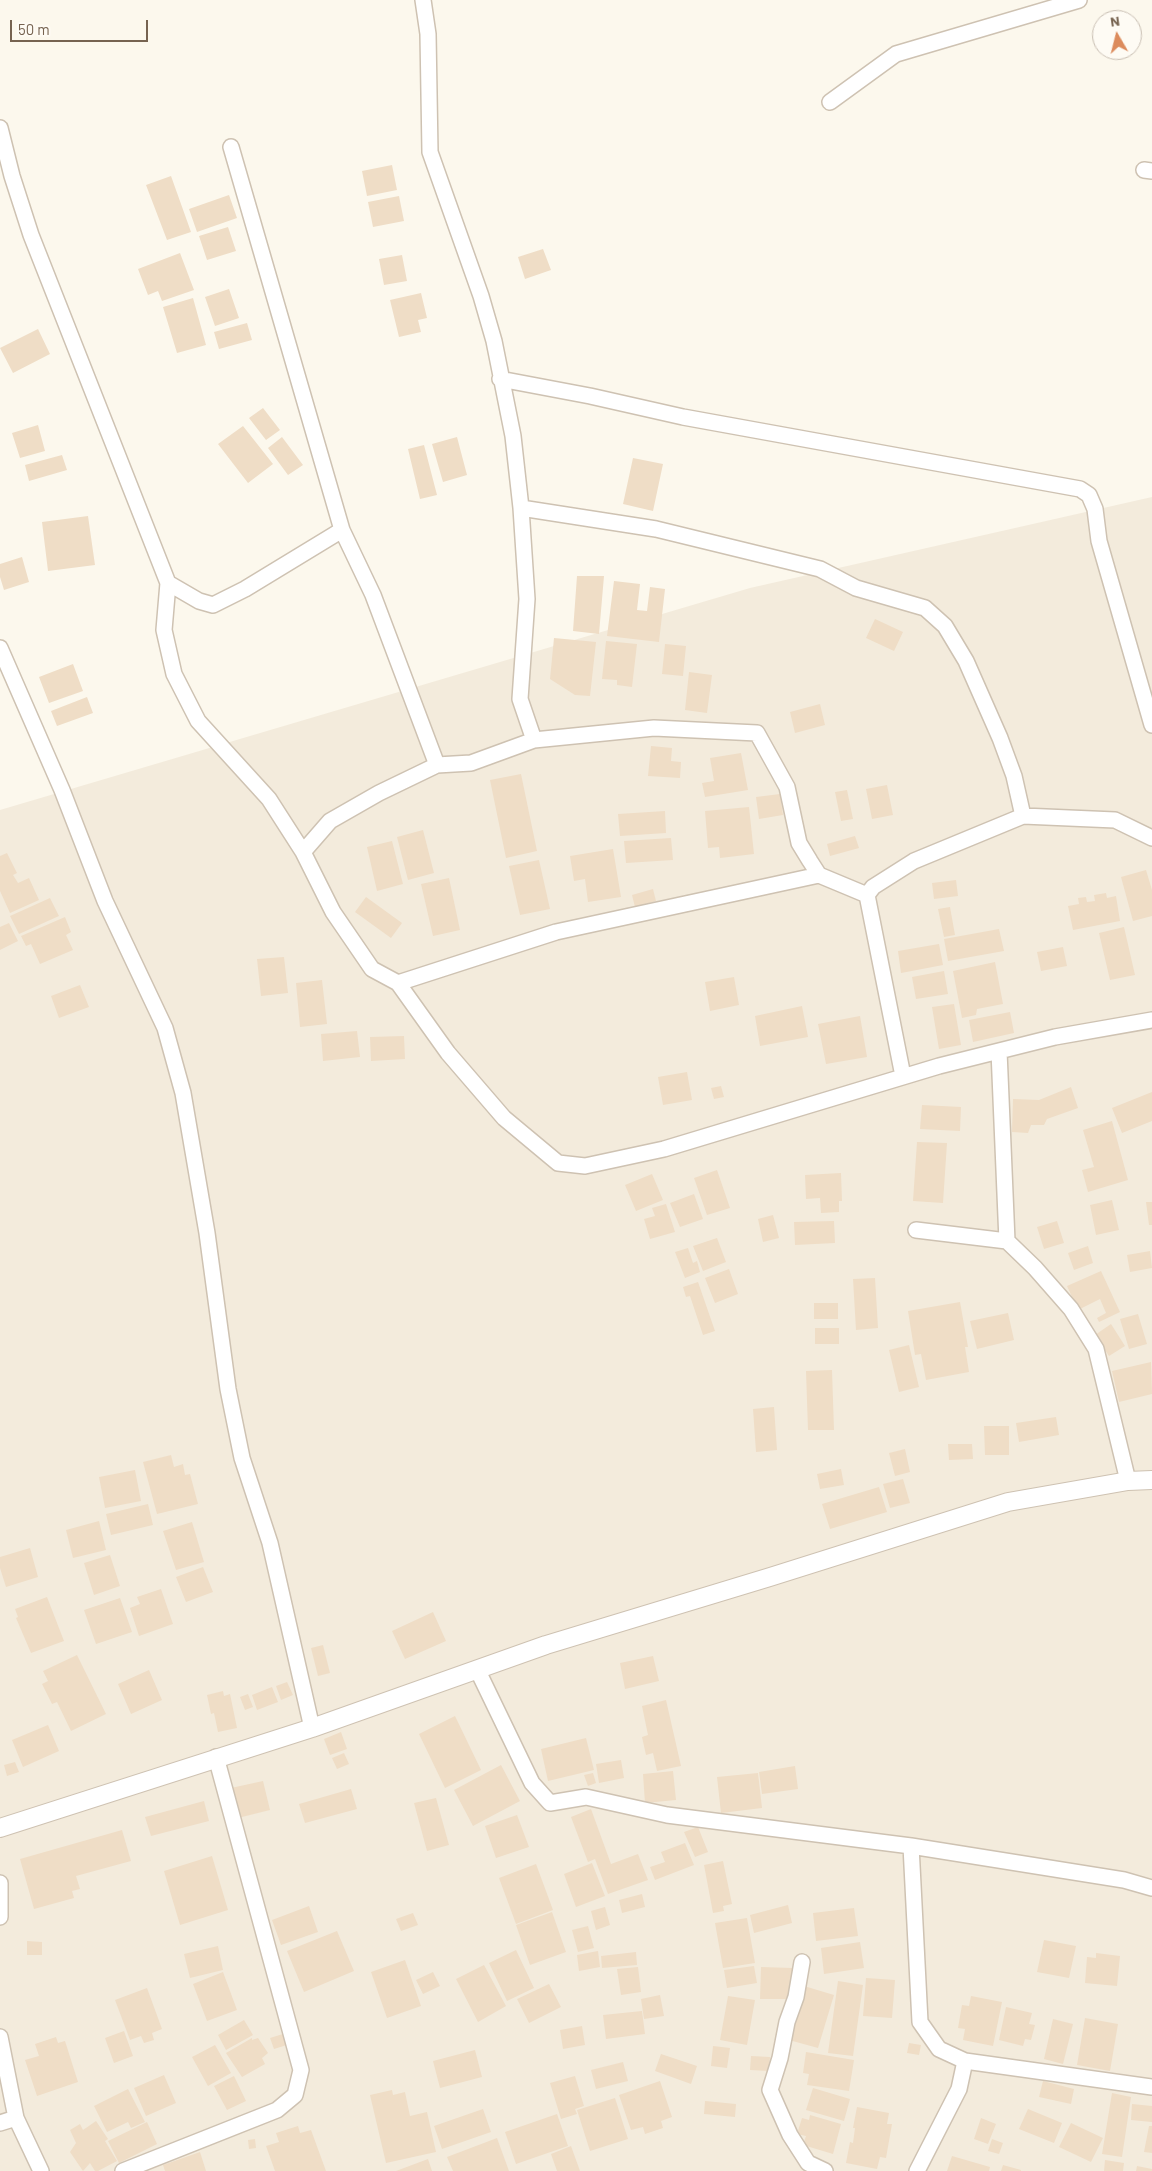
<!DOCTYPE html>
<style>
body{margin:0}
#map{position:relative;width:1152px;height:2171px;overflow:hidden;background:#fcf8ed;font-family:Barlow,sans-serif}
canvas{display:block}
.north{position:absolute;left:1092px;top:10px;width:50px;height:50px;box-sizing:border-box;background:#fefbf4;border:1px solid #c8beb2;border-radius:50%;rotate:352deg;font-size:14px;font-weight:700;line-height:20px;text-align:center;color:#766350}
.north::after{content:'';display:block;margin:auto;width:18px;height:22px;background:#dc8b5c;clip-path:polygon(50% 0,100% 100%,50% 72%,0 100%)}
.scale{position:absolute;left:10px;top:20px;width:138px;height:22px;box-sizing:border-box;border:2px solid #766350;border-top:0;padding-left:6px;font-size:15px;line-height:18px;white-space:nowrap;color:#766350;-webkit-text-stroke:4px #fefbf4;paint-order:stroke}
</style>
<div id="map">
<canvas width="1152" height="2171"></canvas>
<div class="north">N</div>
<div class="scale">50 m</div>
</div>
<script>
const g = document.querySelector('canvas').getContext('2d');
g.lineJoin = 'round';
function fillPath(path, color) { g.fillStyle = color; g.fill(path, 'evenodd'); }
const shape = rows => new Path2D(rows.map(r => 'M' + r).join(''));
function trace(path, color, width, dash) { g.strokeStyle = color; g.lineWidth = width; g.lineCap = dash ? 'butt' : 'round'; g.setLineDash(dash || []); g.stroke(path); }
const residential = shape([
 [1152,497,1152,2171,0,2171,0,810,750,588]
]);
const building = shape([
 [392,165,397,190,367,196,362,171],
 [171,176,191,232,167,240,146,185],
 [229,195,237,218,197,232,189,209],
 [399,196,404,221,373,227,368,202],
 [228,227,236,251,207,260,199,236],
 [543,249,551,270,525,279,518,257],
 [180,253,194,290,162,301,158,291,148,295,138,269],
 [402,255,407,281,384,285,379,259],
 [229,289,239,318,215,326,205,297],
 [421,293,427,318,418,320,421,332,399,337,390,300],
 [193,298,206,345,177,353,163,307],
 [247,323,252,340,219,349,214,332],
 [38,329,50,354,13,373,0,348],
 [263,408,280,430,266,440,249,418],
 [38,425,45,451,20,458,12,433],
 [243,426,273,464,248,483,218,444],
 [282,437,303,465,288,475,268,448],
 [457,437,467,475,443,482,432,444],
 [424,445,437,495,420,499,408,449],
 [62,455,67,470,29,481,25,465],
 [633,458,663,464,653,511,623,504],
 [88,516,95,565,48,571,42,522],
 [22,557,29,582,4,590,0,577,0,564],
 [577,576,604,576,599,634,573,631],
 [614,581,640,584,637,610,647,611,650,587,665,589,659,642,607,636],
 [875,619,903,632,894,651,866,638],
 [554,638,596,642,590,696,575,695,550,679],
 [606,641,637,644,632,687,617,685,617,680,602,679],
 [665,644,686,646,683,676,662,674],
 [73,664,83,691,49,703,39,677],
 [689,672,712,675,707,713,685,710],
 [87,697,93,713,57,726,51,711],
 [820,704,825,725,795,733,790,712],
 [651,746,672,748,671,761,681,762,680,778,648,776],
 [741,753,748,790,705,797,702,783,714,781,710,758],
 [521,774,537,851,506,858,490,780],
 [887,785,893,815,872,819,866,789],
 [847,790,853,819,841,821,835,792],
 [780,794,783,815,759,819,756,797],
 [749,807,754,854,720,858,719,847,708,848,705,811],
 [665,811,666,833,620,836,618,814],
 [423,830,434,873,408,880,397,837],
 [855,836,859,848,830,856,827,844],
 [671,838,673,860,626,863,624,841],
 [392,841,403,884,377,891,367,847],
 [613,849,621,897,588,902,585,879,574,881,570,856],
 [7,853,17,873,13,875,18,883,29,878,39,900,10,913,0,891,0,856],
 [539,860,550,909,520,915,509,866],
 [1146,870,1152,890,1152,916,1133,921,1121,877],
 [449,878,460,930,433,936,421,884],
 [956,880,958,896,934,899,932,883],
 [653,889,656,901,635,907,632,895],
 [1106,893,1107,898,1116,896,1120,921,1073,930,1068,906,1079,904,1078,898,1086,897,1087,902,1095,901,1094,895],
 [366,897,402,923,391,938,355,912],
 [50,898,59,916,19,934,10,916],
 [950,907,955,935,944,937,938,909],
 [65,917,71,932,66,935,73,950,40,964,31,944,26,946,21,936],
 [9,923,18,941,0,950,0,927],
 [1124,927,1135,975,1110,980,1099,933],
 [999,929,1004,951,948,961,944,939],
 [939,944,943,965,901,973,898,951],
 [1063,947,1067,966,1041,971,1037,952],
 [284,957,288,993,261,996,257,959],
 [995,962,1003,1004,977,1009,976,1015,962,1018,953,971],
 [944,971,948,994,916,999,912,977],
 [734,977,739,1005,710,1011,705,982],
 [322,980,327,1024,300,1027,296,983],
 [80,985,89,1007,59,1018,51,996],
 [954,1004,961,1045,939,1049,932,1007],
 [802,1006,808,1037,760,1046,755,1016],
 [1010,1012,1014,1033,973,1042,969,1020],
 [860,1016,867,1057,826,1064,818,1024],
 [357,1031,360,1057,323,1061,321,1034],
 [404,1036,405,1059,371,1061,370,1037],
 [687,1072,692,1100,663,1105,658,1077],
 [721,1086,724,1097,714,1099,711,1088],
 [1071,1087,1078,1108,1047,1119,1044,1125,1031,1125,1028,1133,1012,1132,1013,1099,1039,1100],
 [1152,1092,1152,1121,1122,1133,1112,1108],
 [922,1105,961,1107,960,1131,920,1129],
 [1112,1121,1128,1180,1088,1192,1082,1170,1094,1167,1083,1130],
 [917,1142,947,1143,943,1203,913,1201],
 [717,1170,730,1208,707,1215,694,1178],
 [841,1173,842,1201,839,1201,839,1212,821,1213,820,1198,806,1199,805,1175],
 [652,1174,663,1200,636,1211,625,1185],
 [694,1194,703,1219,680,1227,670,1203],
 [1112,1200,1119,1230,1096,1235,1090,1205],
 [1146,1202,1152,1202,1152,1225,1149,1225],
 [666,1204,675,1232,650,1239,644,1219,655,1216,652,1208],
 [773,1215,779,1238,763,1242,758,1219],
 [834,1221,835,1243,795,1245,794,1222],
 [1057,1221,1064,1243,1044,1249,1037,1227],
 [717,1238,726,1262,703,1271,693,1246],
 [1088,1246,1093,1263,1074,1270,1068,1253],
 [688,1248,693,1263,697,1261,700,1272,685,1278,675,1252],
 [1150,1251,1152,1268,1130,1272,1127,1255],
 [729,1269,738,1294,715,1303,705,1278],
 [1101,1271,1120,1312,1099,1322,1097,1318,1106,1313,1100,1299,1078,1310,1067,1286],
 [875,1278,878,1328,856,1330,853,1279],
 [698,1282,715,1331,703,1335,690,1296,686,1297,683,1287],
 [960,1302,968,1347,965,1347,969,1372,926,1380,921,1354,915,1355,908,1311],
 [814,1303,838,1303,838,1319,814,1319],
 [1008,1313,1014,1340,977,1349,970,1321],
 [1138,1314,1147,1344,1129,1349,1120,1319],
 [1111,1324,1125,1346,1109,1356,1095,1335],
 [815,1328,839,1328,839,1344,815,1344],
 [909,1345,919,1387,899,1392,889,1350],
 [1151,1362,1152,1394,1119,1402,1112,1371],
 [832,1370,834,1430,808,1430,806,1371],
 [774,1407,777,1450,756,1452,753,1409],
 [1056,1417,1059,1435,1019,1442,1016,1423],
 [984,1426,1009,1426,1009,1455,985,1455],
 [948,1444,972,1444,973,1459,949,1460],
 [905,1449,910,1472,895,1476,889,1453],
 [171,1455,174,1467,183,1464,185,1475,190,1474,198,1504,157,1514,143,1462],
 [841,1469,844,1485,820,1489,817,1474],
 [135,1470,141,1501,105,1508,99,1477],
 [903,1479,910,1503,890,1508,883,1484],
 [879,1487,887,1512,830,1529,822,1504],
 [148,1504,153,1525,111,1535,106,1514],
 [99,1521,106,1550,73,1558,66,1530],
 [192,1522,204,1562,176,1570,163,1531],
 [30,1548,38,1577,6,1587,0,1568,0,1557],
 [110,1555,120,1586,94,1595,84,1563],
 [203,1567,213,1592,186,1602,176,1577],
 [161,1589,173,1624,139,1636,130,1608,140,1604,137,1597],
 [47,1597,64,1641,31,1653,16,1618,18,1617,15,1609],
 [120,1598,132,1632,96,1644,84,1610],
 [433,1612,446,1641,405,1659,392,1631],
 [323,1645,330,1673,318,1676,311,1648],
 [77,1655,106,1714,71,1731,57,1702,52,1704,42,1684,48,1681,43,1671],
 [653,1656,659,1681,625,1689,620,1663],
 [149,1670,162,1700,131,1714,118,1684],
 [287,1682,293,1695,281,1700,276,1686],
 [272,1687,278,1702,257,1710,252,1695],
 [223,1691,224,1696,230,1694,237,1728,218,1732,214,1713,211,1714,207,1695],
 [248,1694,253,1707,245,1710,240,1697],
 [666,1700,681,1766,657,1771,653,1753,646,1755,642,1737,648,1735,642,1706],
 [455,1716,481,1770,445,1788,419,1734],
 [48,1725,59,1751,23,1767,12,1740],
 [341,1732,347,1749,330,1755,324,1739],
 [586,1738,594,1770,548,1781,541,1749],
 [344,1753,349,1764,337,1769,332,1758],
 [621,1760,624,1778,599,1783,596,1764],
 [15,1762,19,1772,7,1776,4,1765],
 [501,1765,520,1801,473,1826,454,1790],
 [795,1766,798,1789,762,1794,759,1772],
 [673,1771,676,1800,645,1803,643,1774],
 [593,1773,596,1783,588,1786,584,1775],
 [758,1773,762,1808,721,1813,717,1777],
 [263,1781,270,1810,238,1818,231,1788],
 [351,1789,357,1809,305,1823,299,1804],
 [436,1798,449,1845,427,1851,414,1803],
 [204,1801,209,1821,151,1836,145,1817],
 [591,1809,611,1864,638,1854,648,1880,608,1894,595,1859,588,1862,571,1817],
 [517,1815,529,1847,496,1858,485,1826],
 [698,1827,708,1852,695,1857,684,1832],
 [122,1830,131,1861,76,1876,80,1889,72,1891,74,1898,34,1909,20,1859],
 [685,1843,694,1865,655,1880,650,1867,665,1862,661,1852],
 [212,1856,228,1910,180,1925,164,1871],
 [723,1861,732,1904,723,1906,724,1911,713,1913,704,1865],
 [592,1863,605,1896,576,1907,564,1874],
 [536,1864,553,1910,516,1924,499,1878],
 [642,1894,645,1907,622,1913,619,1900],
 [788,1905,792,1923,754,1933,750,1915],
 [309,1906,318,1932,281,1945,272,1920],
 [605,1907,610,1925,596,1930,591,1911],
 [854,1908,858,1936,816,1941,813,1913],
 [552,1912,566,1952,530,1965,516,1925],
 [413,1913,418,1925,401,1931,396,1919],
 [747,1918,755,1963,723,1968,715,1923],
 [588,1926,594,1948,578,1952,572,1930],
 [337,1931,354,1971,304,1992,287,1951],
 [1044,1940,1076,1946,1069,1978,1037,1972],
 [27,1941,42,1942,42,1955,27,1955],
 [860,1942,864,1968,824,1974,821,1948],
 [218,1946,223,1970,190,1978,184,1954],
 [516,1950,534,1988,507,2001,489,1963],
 [598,1951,600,1967,579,1971,577,1955],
 [636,1952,637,1965,602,1968,601,1956],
 [1096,1953,1120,1956,1117,1986,1085,1983,1087,1957,1096,1958],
 [405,1960,421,2006,387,2018,371,1972],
 [484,1965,506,2006,478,2022,456,1979],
 [754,1966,757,1983,727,1988,724,1970],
 [638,1967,641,1992,621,1995,617,1969],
 [761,1967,793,1968,791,1999,760,1999],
 [223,1972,237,2010,207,2021,193,1984],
 [433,1972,440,1986,423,1994,416,1980],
 [866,1978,895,1980,892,2018,863,2016],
 [838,1981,863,1985,853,2056,828,2053],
 [549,1984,561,2007,529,2023,517,1999],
 [804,1986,834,1995,818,2048,789,2040],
 [147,1988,162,2029,152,2033,154,2040,144,2043,141,2036,130,2040,115,2000],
 [660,1995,664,2016,644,2019,641,1999],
 [728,1996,755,2000,747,2045,720,2040],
 [971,1996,1002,2002,993,2046,963,2040,965,2029,958,2028,962,2005,969,2006],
 [1006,2007,1032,2013,1029,2024,1035,2025,1031,2040,1025,2039,1023,2046,999,2040],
 [642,2011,645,2034,606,2039,603,2015],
 [1085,2018,1118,2024,1110,2071,1077,2065],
 [1053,2019,1073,2024,1063,2064,1044,2059],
 [244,2020,253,2035,226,2050,218,2035],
 [582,2026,585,2045,563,2049,560,2030],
 [124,2031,133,2056,114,2063,105,2038],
 [286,2033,290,2044,274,2049,270,2038],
 [56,2037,58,2043,65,2041,78,2082,37,2096,25,2060,39,2056,35,2044],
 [252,2038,252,2040,258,2038,268,2053,262,2058,265,2064,242,2077,226,2053],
 [909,2043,921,2045,919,2055,907,2053],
 [215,2045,231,2073,208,2086,192,2057],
 [713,2046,730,2048,727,2068,711,2066],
 [475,2050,482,2077,440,2088,433,2061],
 [806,2052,854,2060,849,2091,807,2085,809,2074,803,2073],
 [661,2054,697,2066,691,2084,655,2071],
 [751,2056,770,2057,769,2071,750,2070],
 [623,2062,628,2081,596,2089,591,2070],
 [164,2075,176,2103,146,2116,134,2088],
 [234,2076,246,2101,227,2110,214,2086],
 [575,2076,584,2106,575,2109,577,2114,561,2119,550,2083],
 [660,2081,672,2117,661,2121,663,2128,645,2134,643,2127,631,2130,619,2095],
 [1043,2081,1074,2089,1071,2104,1039,2097],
 [813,2088,850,2099,844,2121,806,2110],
 [128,2089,145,2122,131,2128,128,2122,107,2132,94,2106],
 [392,2090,393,2095,405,2092,410,2116,427,2112,436,2152,386,2163,370,2095],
 [1112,2093,1131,2097,1122,2157,1102,2154],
 [615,2098,628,2139,590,2151,577,2110],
 [705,2101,736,2104,735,2117,704,2114],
 [1132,2104,1152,2106,1152,2122,1131,2120],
 [857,2107,889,2113,887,2124,892,2124,886,2158,880,2157,877,2169,846,2163,850,2142,853,2143,855,2128,853,2128],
 [483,2109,491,2132,442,2149,434,2126],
 [1028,2109,1062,2123,1054,2143,1019,2129],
 [557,2114,568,2146,516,2164,505,2132],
 [810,2115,841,2124,833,2154,803,2145,806,2136,797,2134,802,2118,809,2120],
 [981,2118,996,2124,988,2144,974,2139],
 [96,2121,108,2139,105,2141,117,2161,98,2171,95,2171,90,2163,83,2171,70,2152,76,2143,70,2130,80,2124,83,2130],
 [147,2122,157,2144,119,2163,108,2141],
 [1071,2123,1103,2138,1091,2162,1059,2147],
 [298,2126,300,2133,311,2130,326,2171,275,2171,266,2146,279,2142,276,2133],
 [1149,2126,1152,2126,1152,2153,1144,2152],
 [497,2138,509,2171,453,2171,447,2157],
 [255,2139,256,2148,249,2149,248,2140],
 [992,2139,1003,2143,999,2154,988,2151],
 [571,2146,580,2171,557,2171,551,2154],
 [200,2152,206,2171,165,2171,163,2165],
 [952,2156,990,2167,989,2171,947,2171],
 [428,2159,432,2171,396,2171],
 [1105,2160,1124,2163,1123,2171,1104,2171],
 [1003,2165,1021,2170,1021,2171,1001,2171],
 [1137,2166,1152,2169,1152,2171,1136,2171]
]);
const minor = shape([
 [423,0,428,34,430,152,481,296,494,341,513,436,521,508,527,599,520,699,534,740],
 [830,102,896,54,1079,0],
 [0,128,12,176,31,235,168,583,199,601,213,605,245,589,342,530],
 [231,147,342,530,373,595,437,765],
 [1144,170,1152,171],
 [500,379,590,396,683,417,1080,489,1089,495,1095,509,1099,541,1152,725],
 [521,508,656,529,820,569,856,588,925,608,945,626,966,661,1000,738,1014,776,1023,816],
 [168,583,164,630,174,674,198,721,269,799,303,852],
 [0,648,62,790,105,901,165,1028,183,1093,207,1233,228,1389,242,1458,270,1543,312,1728],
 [867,895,819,875,810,861,799,843,787,787,757,733,654,728,534,740,471,763,437,765,379,793,330,821,303,852,333,912,372,969,398,983,448,1053,504,1118,558,1163,585,1166,664,1149,939,1066,1055,1037,1152,1020],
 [398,983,556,932,819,875],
 [999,1051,1007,1241],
 [903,1076,867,895,873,887,914,861,1023,816,1115,820,1152,838],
 [916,1230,1007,1241,1035,1268,1071,1309,1096,1349,1128,1481],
 [477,1669,532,1783,550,1803,586,1797,667,1815,911,1846,1124,1880,1152,1888],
 [911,1846,920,2022,939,2049,965,2061,1152,2087],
 [0,1883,0,1917],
 [802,1962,796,1997,787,2022,780,2058,770,2090,790,2135,808,2163,825,2171],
 [0,2037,16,2118,41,2171],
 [0,2123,16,2118],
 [123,2171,277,2110,295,2095,301,2070,216,1757],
 [917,2171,959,2089,965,2061]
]);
const tertiary = shape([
 [0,1828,312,1728,546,1645,770,1577,1008,1502,1128,1481,1152,1480]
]);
fillPath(residential, '#f3ebdc');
fillPath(building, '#efddc6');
trace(minor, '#cec2b2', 18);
trace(tertiary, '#cec2b2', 20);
trace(minor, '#fff', 15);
trace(tertiary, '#fff', 18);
</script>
